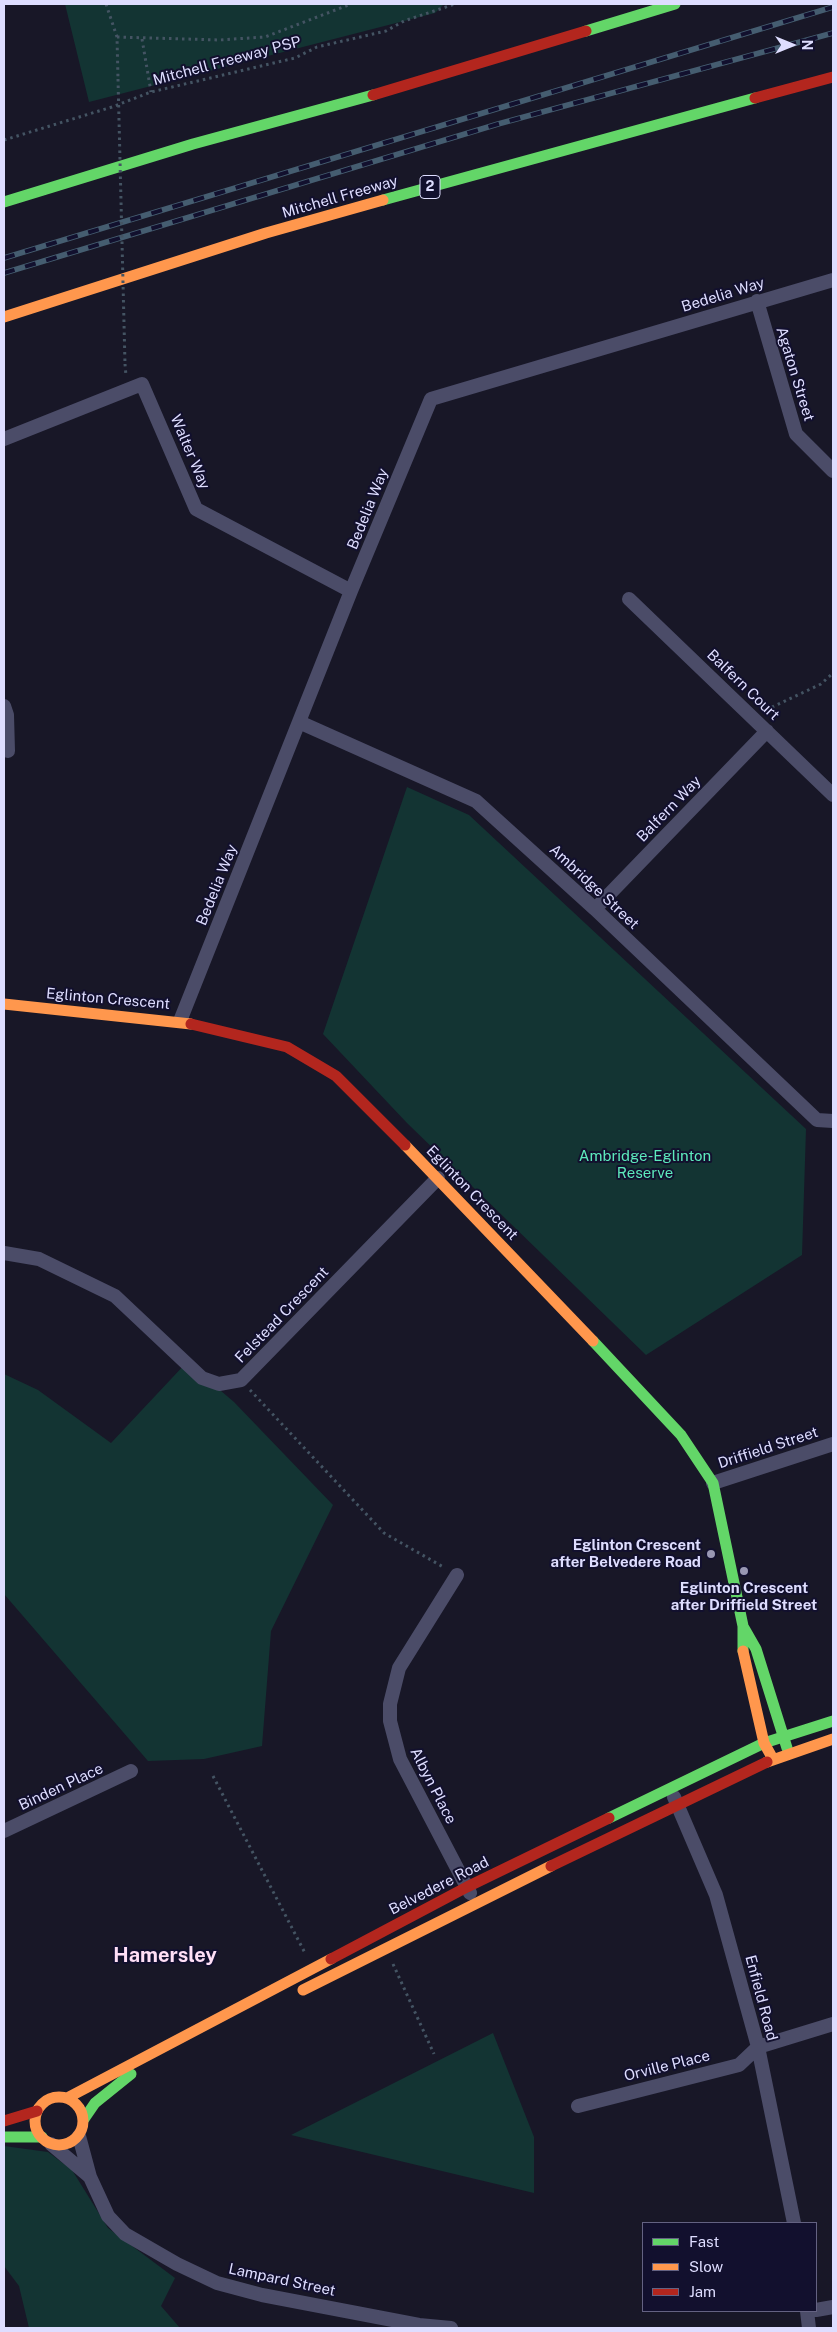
<!DOCTYPE html>
<style>
body{margin:0}
#map{position:relative;width:837px;height:2332px;overflow:hidden;background:#181727;font-family:"Public Sans",sans-serif}
canvas{display:block}
.frame{position:absolute;inset:0;border:5px solid #deddff;pointer-events:none}
.legend{position:absolute;left:642px;top:2222px;width:175px;height:90px;box-sizing:border-box;background:#12102e;border:1px solid #646282;margin:0;padding:6px 9px;list-style:none;font-size:15px;color:#deddff}
.legend li{display:flex;align-items:center;gap:10px;height:25px}
.legend b{width:25px;border:1px solid #646282}
.north{position:absolute;left:767px;top:20px;width:50px;height:50px;-webkit-text-stroke:4px #12102e;paint-order:stroke;rotate:90deg;font-size:14px;font-weight:700;line-height:20px;text-align:center;color:#deddff}
.north::after{content:'';display:block;margin:auto;width:18px;height:22px;background:#deddff;clip-path:polygon(50% 0,100% 100%,50% 72%,0 100%)}
</style>
<div id="map">
<canvas width="837" height="2332"></canvas>
<div class="frame"></div>
<ul class="legend">
<li><b style="height:6px;background:#63d668"></b>Fast</li>
<li><b style="height:6px;background:#ff974d"></b>Slow</li>
<li><b style="height:6px;background:#b3261e"></b>Jam</li>
</ul>
<div class="north">N</div>
</div>
<script>
const g = document.querySelector('canvas').getContext('2d');
g.lineJoin = 'round';
function fillPath(path, color) { g.fillStyle = color; g.fill(path, 'evenodd'); }
const shape = rows => new Path2D(rows.map(r => 'M' + r).join(''));
function trace(path, color, width, dash) { g.strokeStyle = color; g.lineWidth = width; g.lineCap = dash ? 'butt' : 'round'; g.setLineDash(dash || []); g.stroke(path); }
function drawText(font, color, halo, rows, align = 'center') {
  g.font = font + ' "Public Sans",sans-serif'; g.lineWidth = 4; g.setLineDash([]); g.textBaseline = 'middle'; g.strokeStyle = halo; g.fillStyle = color; for (const [text, x, y, turn = 0] of rows) {
    g.save(); g.translate(x, y); g.rotate((+turn || 0) * Math.PI / 180); g.textAlign = isNaN(turn) ? turn : align; if (halo) g.strokeText(text, 0, 0); g.fillText(text, 0, 0); g.restore();
  }
}
const green = shape([
 [65,4,444,4,435,13,89,102],
 [407,787,469,815,806,1129,802,1255,646,1355,407,1123,323,1034],
 [187,1362,234,1402,333,1505,271,1631,262,1746,204,1759,148,1761,4,1594,4,1374,38,1390,111,1443],
 [493,2033,534,2137,534,2193,291,2135],
 [4,2146,48,2152,72,2170,108,2228,175,2278,161,2306,180,2328,29,2328,19,2286,4,2266]
]);
const path = shape([
 [106,4,117,37,118,79],
 [117,37,219,40,265,37,351,4],
 [142,39,151,92],
 [4,140,112,107,151,92,295,58,317,47,386,31,404,21,455,4],
 [125,364,126,376],
 [766,710,821,684,833,673],
 [250,1390,384,1533,445,1568],
 [213,1776,305,1953],
 [393,1964,434,2054]
]);
const street = shape([
 [757,301,796,434,833,471],
 [4,439,142,384,196,509,351,591],
 [629,599,833,795],
 [4,706,7,715,8,751],
 [299,722,476,801,595,909,817,1120,833,1121],
 [595,909,767,731],
 [180,1021,351,591,431,399,833,280],
 [4,1253,39,1259,115,1296,202,1378,219,1384,241,1380,438,1178],
 [713,1483,833,1444],
 [457,1575,399,1668,390,1704,390,1721,400,1759,470,1893],
 [674,1797,716,1895,758,2047,794,2223],
 [4,1831,131,1771],
 [578,2106,739,2065,758,2047,833,2024],
 [79,2136,90,2177,108,2216,125,2234,177,2264,217,2283,262,2295,419,2325,451,2328],
 [51,2144,90,2177],
 [816,2310,833,2307],
 [807,2311,809,2328]
]);
const fast = shape([
 [586,31,675,4],
 [383,200,755,98],
 [4,202,193,144,373,95],
 [593,1341,681,1435,713,1483,743,1626,743,1651],
 [744,1628,756,1649,787,1748],
 [609,1818,764,1743,833,1721],
 [84,2119,95,2103,131,2074],
 [4,2137,42,2137]
]);
const slow = shape([
 [4,317,266,233,383,200],
 [4,1004,191,1024],
 [405,1145,593,1341],
 [743,1651,764,1743,773,1759],
 [767,1762,833,1739],
 [303,1990,551,1866],
 '35 2121a24 24 0 1 1 48 0a24 24 0 1 1-48 0Z',
 [67,2098,331,1959]
]);
const jam = shape([
 [373,95,586,31],
 [755,98,833,77],
 [191,1024,287,1047,336,1076,405,1145],
 [551,1866,767,1762],
 [331,1959,467,1887,609,1818],
 [4,2121,37,2111]
]);
const rail = shape([
 [4,258,833,7],
 [4,273,498,124,833,33]
]);
const pathBridge = shape([
 [118,79,125,364]
]);
const markers = [
 [711,1554,5,"#9998b3"],
 [744,1571,5,"#9998b3"]
];
const shields = [
 [430,187,20]
];
const shieldNames = [
 ["2",430,187]
];
const streetNames = [
 ["Mitchell Freeway PSP",227,61,-15],
 ["Mitchell Freeway",340,197,-16],
 ["Bedelia Way",723,295,-17],
 ["Agaton Street",795,374,73],
 ["Walter Way",190,452,67],
 ["Bedelia Way",368,509,-68],
 ["Balfern Court",743,685,44],
 ["Balfern Way",669,809,-46],
 ["Bedelia Way",217,885,-68],
 ["Ambridge Street",594,887,43],
 ["Eglinton Crescent",108,999,5],
 ["Eglinton Crescent",472,1193,46],
 ["Felstead Crescent",282,1315,-46],
 ["Driffield Street",768,1448,-18],
 ["Albyn Place",433,1786,63],
 ["Binden Place",61,1787,-25],
 ["Belvedere Road",439,1886,-27],
 ["Enfield Road",761,1998,75],
 ["Orville Place",667,2066,-14],
 ["Lampard Street",282,2280,12]
];
const parkNames = [
 ["Ambridge-Eglinton",645,1156],
 ["Reserve",645,1173]
];
const poiNames = [
 ["Eglinton Crescent",701,1545],
 ["after Belvedere Road",701,1562],
 ["Eglinton Crescent",744,1588,"center"],
 ["after Driffield Street",744,1605,"center"]
];
const districtNames = [
 ["Hamersley",165,1956]
];
fillPath(green, '#133433');
trace(path, '#445463', 3, [2.5, 4]);
trace(street, '#4b4c68', 14);
trace(fast, '#63d668', 11);
trace(slow, '#ff974d', 11);
trace(jam, '#b3261e', 11);
trace(rail, '#455d70', 5.5);
trace(rail, '#12102e', 4, [11]);
trace(pathBridge, '#445463', 3, [2.5, 4]);
for (const [x, y, r, color] of markers) { const dot = new Path2D(); dot.arc(x, y, r, 0, 2 * Math.PI); g.fillStyle = color; g.fill(dot); trace(dot, '#12102e', 2); }
for (const [x, y, w] of shields) { const box = new Path2D(); box.roundRect(x - w / 2, y - 11.5, w, 23, 4); g.fillStyle = '#12102e'; g.fill(box); trace(box, '#deddff', 1); }
drawText('bold 14px', '#deddff', null, shieldNames);
drawText('15px', '#deddff', '#12102e', streetNames);
drawText('15px', '#5deabc', '#12102e', parkNames);
drawText('bold 15px', '#deddff', '#12102e', poiNames, 'right');
drawText('bold 20px', '#ffdff6', '#12102e', districtNames);
</script>
